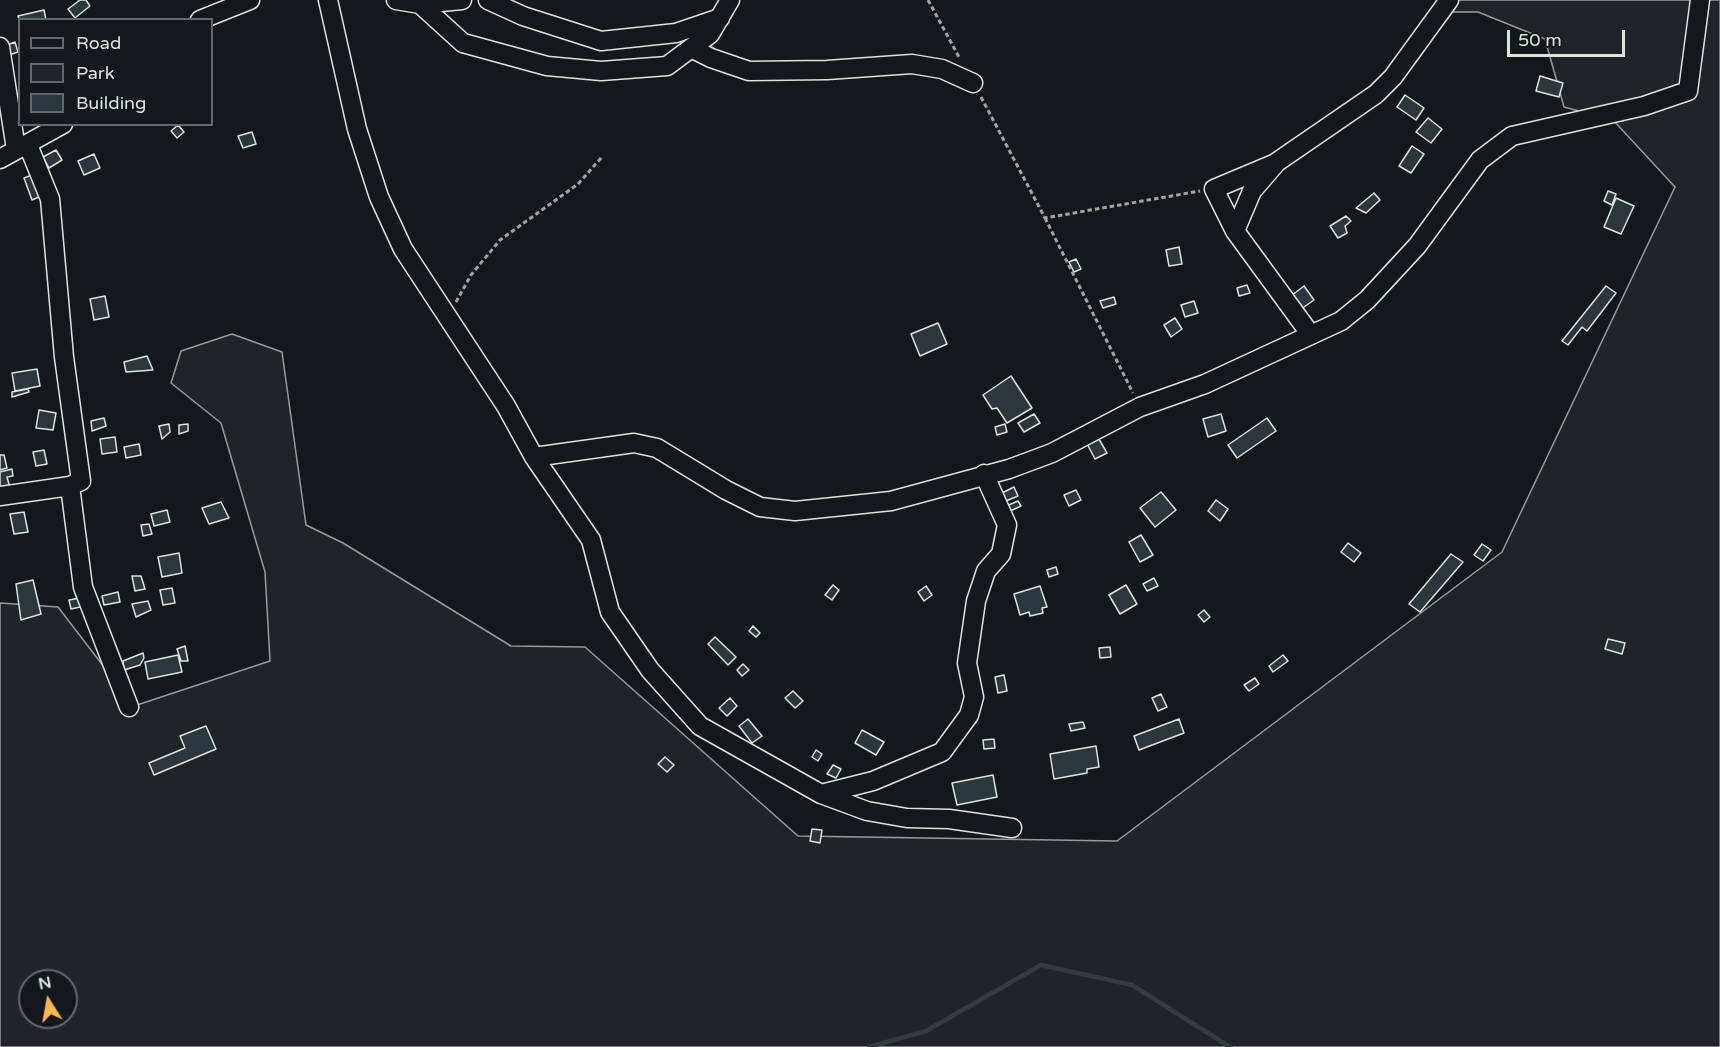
<!DOCTYPE html>
<style>
body{margin:0}
#map{position:relative;width:1720px;height:1047px;overflow:hidden;background:#14181c;font-family:"Varela Round",sans-serif}
canvas{display:block}
.legend{position:absolute;left:18px;top:18px;width:195px;height:108px;box-sizing:border-box;background:#14181c;border:2px solid #626a69;margin:0;padding:8px 10px;list-style:none;font-size:18px;color:#d8e6dc}
.legend li{display:flex;align-items:center;gap:12px;height:30px}
.legend b{width:30px;border:2px solid #626a69}
.north{position:absolute;left:18px;top:969px;width:60px;height:60px;box-sizing:border-box;background:#14181c;border:2px solid #626a69;border-radius:50%;rotate:349deg;font-size:16px;font-weight:700;line-height:24px;text-align:center;color:#d8e6dc}
.north::after{content:'';display:block;margin:auto;width:21px;height:27px;background:#ffb74d;clip-path:polygon(50% 0,100% 100%,50% 72%,0 100%)}
.scale{position:absolute;left:1507px;top:30px;width:118px;height:27px;box-sizing:border-box;border:3px solid #d8e6dc;border-top:0;padding-left:8px;font-size:18px;line-height:21px;white-space:nowrap;color:#d8e6dc;-webkit-text-stroke:4px #14181c;paint-order:stroke}
</style>
<div id="map">
<canvas width="1720" height="1047"></canvas>
<ul class="legend">
<li><b style="height:8px;background:#14181c"></b>Road</li>
<li><b style="height:16px;background:#202428"></b>Park</li>
<li><b style="height:16px;background:#2c363c"></b>Building</li>
</ul>
<div class="north">N</div>
<div class="scale">50 m</div>
</div>
<script>
const g = document.querySelector('canvas').getContext('2d');
g.lineJoin = 'round';
function fillPath(path, color) { g.fillStyle = color; g.fill(path, 'evenodd'); }
const shape = rows => new Path2D(rows.map(r => 'M' + r).join(''));
function trace(path, color, width, dash) { g.strokeStyle = color; g.lineWidth = width; g.lineCap = dash ? 'butt' : 'round'; g.setLineDash(dash || []); g.stroke(path); }
const green = shape([
 [1437,0,1720,0,1720,1047,0,1047,0,603,58,607,134,706,270,661,265,572,221,423,171,383,181,351,232,334,282,352,306,525,343,543,511,646,585,647,798,836,1117,841,1502,552,1675,187,1613,120,1564,107,1545,39,1478,12,1452,12,1437,0],
 [30,981,66,981,66,1017,30,1017,30,981]
]);
const stream = shape([
 [869,1047,926,1031,1041,965,1132,985,1230,1047]
]);
const building = shape([
 [80,0,86,0,90,6,75,18,68,9,80,0],
 [44,10,46,20,20,20,20,22,18,16,44,10],
 [15,42,18,52,9,55,7,45,15,42],
 [1540,76,1563,83,1559,97,1536,91,1540,76],
 [1405,95,1424,108,1416,120,1397,107,1405,95],
 [1428,118,1442,129,1431,143,1416,132,1428,118],
 [178,125,184,132,177,138,171,131,178,125],
 [252,132,256,144,243,148,238,136,252,132],
 [1412,146,1424,154,1411,173,1399,166,1412,146],
 [56,150,62,160,49,168,43,157,56,150],
 [94,154,100,168,84,175,78,161,94,154],
 [37,173,46,194,32,200,24,178,37,173],
 [1608,191,1616,194,1612,205,1604,201,1608,191],
 [1374,193,1380,200,1366,213,1356,208,1374,193],
 [1616,198,1634,206,1621,234,1604,227,1616,198],
 [1346,216,1351,221,1345,226,1347,233,1338,238,1330,226,1346,216],
 [1179,247,1182,264,1169,266,1166,250,1179,247],
 [1076,259,1081,269,1074,272,1069,262,1076,259],
 [1247,285,1250,293,1239,296,1237,288,1247,285],
 [1304,286,1314,300,1297,312,1287,299,1304,286],
 [1606,286,1616,293,1587,331,1582,327,1568,345,1562,341,1606,286],
 [105,296,109,317,94,320,90,299,105,296],
 [1114,297,1116,304,1103,308,1100,301,1114,297],
 [1194,301,1198,313,1185,317,1181,305,1194,301],
 [1175,318,1182,329,1171,337,1164,325,1175,318],
 [938,323,947,344,920,356,911,334,938,323],
 [147,356,153,370,126,372,124,362,147,356],
 [37,369,40,386,15,391,12,373,37,369],
 [1011,376,1032,408,1007,423,997,408,992,409,983,395,1011,376],
 [28,389,29,392,12,397,12,392,28,389],
 [39,410,56,413,53,430,36,428,39,410],
 [1034,414,1040,423,1024,432,1018,423,1034,414],
 [1221,414,1226,431,1208,437,1203,419,1221,414],
 [104,418,106,426,92,431,91,421,104,418],
 [1267,418,1276,431,1237,458,1228,445,1267,418],
 [169,424,170,432,162,439,159,426,169,424],
 [188,424,188,431,179,434,179,425,188,424],
 [1005,424,1007,432,997,435,995,427,1005,424],
 [1096,434,1107,453,1095,459,1085,440,1096,434],
 [115,437,117,452,102,454,100,439,115,437],
 [139,444,141,455,126,458,124,447,139,444],
 [44,450,47,464,36,466,33,452,44,450],
 [0,455,4,455,7,468,0,470,0,455],
 [12,469,13,476,7,477,10,488,0,490,0,472,12,469],
 [1014,487,1018,496,1001,503,998,495,1014,487],
 [1076,490,1081,500,1069,506,1064,495,1076,490],
 [1161,492,1176,510,1155,527,1140,508,1161,492],
 [1216,500,1228,509,1220,521,1208,511,1216,500],
 [1018,501,1021,506,1006,513,1004,507,1018,501],
 [221,502,229,518,209,524,202,508,221,502],
 [167,510,170,522,154,526,151,514,167,510],
 [24,512,28,532,14,534,10,514,24,512],
 [149,524,152,534,143,536,141,525,149,524],
 [1141,535,1153,555,1140,562,1129,542,1141,535],
 [1348,543,1361,553,1354,562,1341,552,1348,543],
 [1482,544,1491,550,1483,561,1474,555,1482,544],
 [179,553,182,573,162,577,158,557,179,553],
 [1451,554,1463,562,1420,612,1409,604,1451,554],
 [1056,567,1058,574,1049,577,1047,570,1056,567],
 [132,576,141,576,145,589,135,591,132,576],
 [1154,578,1158,586,1147,591,1143,584,1154,578],
 [33,580,41,614,21,620,16,584,33,580],
 [833,585,839,590,832,600,825,595,833,585],
 [1126,585,1137,604,1120,614,1109,595,1126,585],
 [926,586,932,595,924,601,918,592,926,586],
 [1040,586,1047,607,1042,608,1043,613,1030,616,1029,612,1020,615,1014,594,1040,586],
 [172,588,175,603,163,605,160,590,172,588],
 [118,592,120,602,104,605,102,596,118,592],
 [80,598,80,607,71,609,69,600,80,598],
 [148,601,151,610,136,617,132,604,148,601],
 [1204,610,1210,617,1204,622,1198,615,1204,610],
 [753,626,760,633,756,637,749,631,753,626],
 [715,637,736,657,728,665,708,644,715,637],
 [1608,639,1625,643,1622,654,1605,649,1608,639],
 [185,646,188,661,181,661,177,649,185,646],
 [1110,647,1111,657,1100,658,1099,648,1110,647],
 [143,653,144,658,140,665,124,670,123,661,143,653],
 [178,655,182,672,148,679,145,662,178,655],
 [1283,655,1288,661,1273,672,1269,666,1283,655],
 [743,664,749,670,742,676,737,670,743,664],
 [1004,675,1007,691,998,693,995,677,1004,675],
 [1255,678,1259,684,1249,691,1244,685,1255,678],
 [793,691,803,701,795,708,785,698,793,691],
 [1161,694,1167,707,1158,711,1152,698,1161,694],
 [730,698,737,706,727,716,719,708,730,698],
 [748,719,762,736,752,743,739,726,748,719],
 [1179,719,1184,733,1139,750,1134,736,1179,719],
 [1083,722,1085,728,1071,731,1069,724,1083,722],
 [206,726,216,749,154,775,149,763,185,748,180,736,206,726],
 [862,730,884,742,876,755,855,743,862,730],
 [994,739,995,748,984,749,983,740,994,739],
 [1096,746,1099,767,1087,769,1087,773,1054,779,1050,754,1096,746],
 [816,750,822,754,818,761,812,757,816,750],
 [665,757,674,765,667,772,658,764,665,757],
 [833,765,841,769,836,778,827,774,833,765],
 [993,775,997,797,957,805,952,783,993,775],
 [812,829,822,830,820,843,810,841,812,829]
]);
const path = shape([
 [928,0,959,57],
 [981,97,1045,218,1200,191],
 [1045,218,1133,393],
 [456,302,471,275,500,240,578,184,602,157]
]);
const minor = shape([
 [328,0,357,129,379,197,403,249,506,406,534,457,591,540,610,612,650,670,700,726,821,794,867,811,907,818,949,819,1012,828],
 [396,0,420,4,463,43,547,66,601,71,667,66,710,34,730,0],
 [488,0,523,16,601,41,676,33,720,18],
 [420,4,462,0],
 [200,20,250,0],
 [0,47,16,149],
 [691,48,711,58,749,71,827,70,912,64,942,69,973,83],
 [0,159,63,124],
 [1276,163,1214,189,1235,231,1311,335],
 [1235,231,1252,191,1277,162,1376,94,1393,77,1449,0],
 [534,457,634,443,657,448,726,490,760,507,795,511,891,501,1009,469,1052,453,1140,407,1205,384,1341,321,1367,300,1417,246,1480,160,1512,136,1644,106,1688,91,1700,0],
 [70,486,83,587,129,707],
 [0,496,70,486,81,481,64,357,50,199,28,145],
 [821,794,873,781,942,752,969,715,974,697,967,663,976,601,986,571,1001,554,1007,525,984,474]
]);
fillPath(green, '#202428');
trace(green, '#939e99', 1.5);
trace(stream, '#363b3e', 4.5);
fillPath(building, '#2c363c');
trace(building, '#d8e6dc', 1.5);
trace(minor, '#d8e6dc', 21);
trace(path, '#9da8a2', 3, [4.5, 3]);
trace(minor, '#14181c', 18);
</script>
